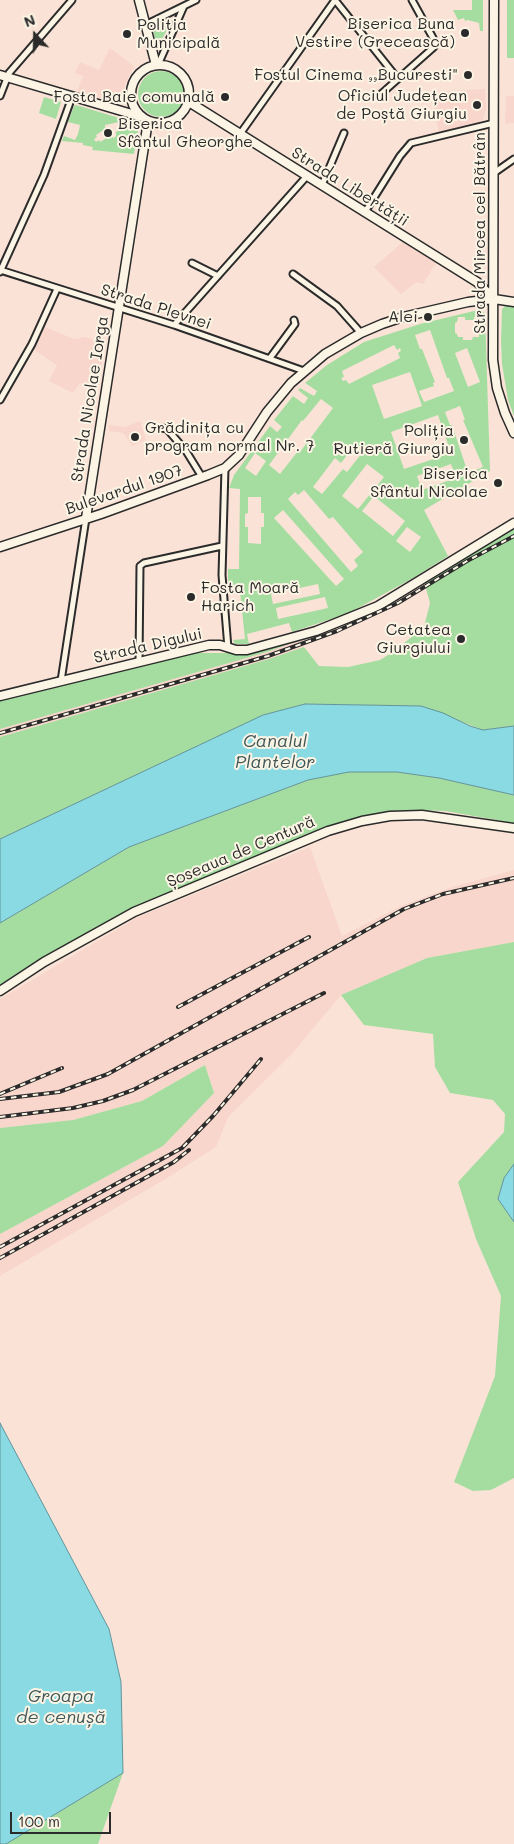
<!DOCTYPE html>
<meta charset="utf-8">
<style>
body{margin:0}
#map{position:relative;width:514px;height:1844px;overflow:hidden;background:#fae3d6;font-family:Mali,sans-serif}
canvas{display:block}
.north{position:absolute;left:10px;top:10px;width:50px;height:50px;-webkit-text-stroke:4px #fcf5e5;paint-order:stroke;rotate:339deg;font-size:14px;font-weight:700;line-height:20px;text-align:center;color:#2b2b2b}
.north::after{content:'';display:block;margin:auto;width:18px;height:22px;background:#2b2b2b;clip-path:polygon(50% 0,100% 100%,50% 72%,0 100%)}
.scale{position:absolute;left:10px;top:1812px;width:101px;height:22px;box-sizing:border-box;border:2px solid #2b2b2b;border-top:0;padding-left:6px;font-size:15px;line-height:18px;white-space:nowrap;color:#2b2b2b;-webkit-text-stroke:4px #fcf5e5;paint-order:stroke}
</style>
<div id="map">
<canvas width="514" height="1844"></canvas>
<div class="north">N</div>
<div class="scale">100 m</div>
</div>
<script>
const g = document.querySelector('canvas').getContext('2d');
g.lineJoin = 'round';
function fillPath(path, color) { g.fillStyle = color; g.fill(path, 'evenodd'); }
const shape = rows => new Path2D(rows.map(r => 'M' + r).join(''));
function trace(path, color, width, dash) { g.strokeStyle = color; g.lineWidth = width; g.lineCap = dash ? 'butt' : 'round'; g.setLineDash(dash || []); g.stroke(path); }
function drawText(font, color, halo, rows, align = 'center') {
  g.font = font + ' Mali,sans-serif'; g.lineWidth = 4; g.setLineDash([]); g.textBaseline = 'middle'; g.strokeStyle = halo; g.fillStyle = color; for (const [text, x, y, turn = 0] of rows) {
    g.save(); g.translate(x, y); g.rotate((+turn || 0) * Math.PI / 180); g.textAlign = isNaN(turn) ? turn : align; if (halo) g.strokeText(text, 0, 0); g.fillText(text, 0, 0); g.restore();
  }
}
const built = shape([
 [110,48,134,66,125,85,123,101,119,103,77,91,83,76,75,73,80,62,99,70],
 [485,89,486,110,483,120,479,121,480,123,439,133,431,92],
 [506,96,514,96,514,123,505,124],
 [403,242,436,263,423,284,416,282,401,294,374,267],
 [45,327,74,339,85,337,105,343,98,388,80,383,73,393,49,381,57,365,34,350],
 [140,421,146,440,132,446,123,433,109,431,109,425,125,427],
 [300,640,304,647,269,659,0,737,0,729,267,652],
 [310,847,342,936,403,905,452,887,514,870,514,942,427,958,341,995,292,1054,228,1117,216,1147,167,1178,0,1276,0,1234,163,1146,214,1092,205,1065,142,1101,73,1120,0,1128,0,999,138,917]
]);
const green = shape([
 [472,0,483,0,483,31,480,31,479,23,468,20,465,21,464,18,458,20,453,10,472,10],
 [507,0,514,0,514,58,507,58],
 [172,20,158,47,157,48,153,30],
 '138 94a23 23 0 1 1 46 0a23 23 0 1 1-46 0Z',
 [44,97,61,102,56,119,39,113],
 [76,105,126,120,126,125,133,127,132,130,138,131,134,154,92,150,93,147,83,145,83,143,62,141,64,136,75,140,78,134,80,125,68,122,74,106],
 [119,122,122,127,116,132,116,136,114,138,110,136,100,142,99,140,96,142,94,139,97,137,96,135,105,129,105,125],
 [505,300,514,302,514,416,508,400,502,364,501,342,502,309,505,306],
 [478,310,482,310,485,314,490,471,424,510,448,556,415,577,349,613,292,632,289,623,247,634,249,644,235,644,233,640,245,639,240,591,228,592,228,569,239,569,240,489,229,488,234,475,270,426,277,432,282,427,274,420,293,396,304,404,308,398,298,390,300,388,314,396,317,391,305,383,327,365,364,342,420,324],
 [458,317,465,317,465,320,474,320,474,317,479,317,479,321,484,323,484,331,479,333,479,337,473,337,472,340,463,340,463,337,458,337,457,334,455,333,455,323,457,322],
 [430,330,447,378,449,378,454,391,424,402,419,391,434,386,433,383,435,382,422,349,420,349,415,335],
 [394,345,397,350,400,348,401,351,398,353,400,358,349,384,346,380,343,381,341,378,344,377,342,371],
 [467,348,480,382,468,387,455,353],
 [410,372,422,406,384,419,372,385],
 [321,399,333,408,300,452,298,451,280,474,269,465,302,420,303,421],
 [460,406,465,420,463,420,483,467,468,473,452,425,450,425,445,412],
 [438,415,451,453,404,469,391,432],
 [354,446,362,453,347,472,343,469,322,494,313,487,335,458,341,463],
 [255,453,266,461,256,476,245,468],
 [367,464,384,477,358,509,342,496],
 [451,464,456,478,422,490,417,476],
 [304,490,329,519,333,517,363,552,354,560,358,566,351,572,288,499,295,492,298,495],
 [374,496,405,521,393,536,362,511],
 [248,497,261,497,261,513,264,513,264,527,261,527,261,544,248,543,248,527,245,527,245,514,248,513],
 [283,510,344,579,336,586,274,518],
 [407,527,421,537,410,552,396,541],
 [318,584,320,594,273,604,271,594],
 [325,597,328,608,278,619,276,608],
 [514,528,514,726,483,730,421,706,305,704,263,715,0,839,0,737,269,659,304,647,319,666,348,667,380,660,393,652,424,627,430,603,424,581],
 [299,639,300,640,267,652,0,729,0,701,195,653,248,653],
 [349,772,397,772,439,778,514,795,514,823,445,811,419,810,394,811,331,826,130,909,0,985,0,923,129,847,308,780],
 [514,942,514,1164,504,1178,498,1199,514,1222,514,1478,491,1490,473,1491,454,1482,495,1376,501,1296,476,1239,458,1182,504,1132,505,1114,493,1100,450,1093,435,1067,433,1034,364,1025,341,995,427,958],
 [205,1065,214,1093,163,1146,0,1234,0,1128,73,1120,142,1101],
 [123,1773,98,1844,6,1844]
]);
const water = shape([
 [305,704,421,706,443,713,470,726,483,730,514,726,514,795,439,778,397,772,349,772,308,780,129,847,0,923,0,839,263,715,305,704],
 [514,1164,514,1222,498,1199,504,1178,514,1164],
 [0,1423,109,1629,121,1682,123,1773,6,1844,0,1844,0,1423]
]);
const street = shape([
 [335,0,398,79],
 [145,25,196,0],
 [158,65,184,6],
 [381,94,434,47,433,38,412,0],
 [0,96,9,73,72,0],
 [240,134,335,0],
 [494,173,514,159],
 [322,185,344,133],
 [365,212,400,156,411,143,494,123],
 [192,263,218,276],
 [0,270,174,325,304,371],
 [0,272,44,175,72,97],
 [293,274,337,306,361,333],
 [174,325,307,176],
 [270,358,295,324,294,320],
 [0,400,32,344,57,289],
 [162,428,167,429,186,451,202,477],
 [225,468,222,575,228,648],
 [139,662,140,566,144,563,222,546],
 [61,681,86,518]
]);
const secondary = shape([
 [139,0,156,65],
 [494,0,493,360,497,388,505,413,514,433],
 '131 94a29 29 0 1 1 58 0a29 29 0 1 1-58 0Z',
 [0,75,142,117],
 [189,102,477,282,494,299],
 [86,518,148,121],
 [0,547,101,514,208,475,225,468,239,455,267,412,291,383,325,354,361,333,382,324,403,317,468,302,494,299,514,302],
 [0,696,209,645,220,645,236,650,247,650,316,631,378,606,514,523],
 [0,991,44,962,134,912,328,831,362,821,390,816,422,815,514,828]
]);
const rail = shape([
 [0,733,268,656,337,631,398,603,467,561,514,536],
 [178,1007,309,937],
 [0,1094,62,1068],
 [0,1099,59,1092,108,1074,404,909,443,894,514,878],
 [0,1117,73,1108,103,1101,133,1090,324,993],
 [0,1247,182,1148,213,1116,261,1059],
 [0,1258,174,1162,189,1150]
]);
const markers = [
 [465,33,5,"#2b2b2b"],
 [127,34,5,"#2b2b2b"],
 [468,75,5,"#2b2b2b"],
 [225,97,5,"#2b2b2b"],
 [477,105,5,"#2b2b2b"],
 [108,133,5,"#2b2b2b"],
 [428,317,5,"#2b2b2b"],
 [135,437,5,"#2b2b2b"],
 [464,440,5,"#2b2b2b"],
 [498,483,5,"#2b2b2b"],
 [191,597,5,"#2b2b2b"],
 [461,639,5,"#2b2b2b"]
];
const poiNames = [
 ["Biserica Buna",455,24],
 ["Vestire (Grecească)",455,42],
 ["Poliția",137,25,"left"],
 ["Municipală",137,43,"left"],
 ["Fostul Cinema ,,Bucuresti\"",458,75],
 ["Oficiul Județean",467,96],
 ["de Poștă Giurgiu",467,114],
 ["Fosta Baie comunală",215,97],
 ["Biserica",118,124,"left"],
 ["Sfântul Gheorghe",118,142,"left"],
 ["Alei",418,317],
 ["Grădinița cu",145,428,"left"],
 ["program normal Nr. 7",145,446,"left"],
 ["Poliția",454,431],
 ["Rutieră Giurgiu",454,449],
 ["Biserica",488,474],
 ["Sfântul Nicolae",488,492],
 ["Fosta Moară",201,588,"left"],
 ["Harich",201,606,"left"],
 ["Cetatea",451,630],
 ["Giurgiului",451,648]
];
const streetNames = [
 ["Strada Libertății",350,187,32],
 ["Strada Mircea cel Bătrân",480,233,-90],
 ["Strada Plevnei",156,307,18],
 ["Strada Nicolae Iorga",90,399,-81],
 ["Bulevardul 1907",124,490,-19],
 ["Strada Digului",148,646,-13],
 ["Șoseaua de Centură",241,852,-23]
];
const waterNames = [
 ["Canalul",275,741],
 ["Plantelor",275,762],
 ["Groapa",61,1696],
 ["de cenușă",61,1717]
];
fillPath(built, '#f8d6cb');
fillPath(green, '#a5dda1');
fillPath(water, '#89dae3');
trace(water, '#639499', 1);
trace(street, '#2b2b2b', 9);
trace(secondary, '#2b2b2b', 11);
trace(street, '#fcf5e5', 5);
trace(secondary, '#fcf5e5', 8);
trace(rail, '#2b2b2b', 4);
trace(rail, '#fcf5e5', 2, [5.5]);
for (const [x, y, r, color] of markers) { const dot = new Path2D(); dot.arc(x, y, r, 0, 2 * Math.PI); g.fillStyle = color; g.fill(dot); trace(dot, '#fcf5e5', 2); }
drawText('16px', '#2b2b2b', '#fcf5e5', poiNames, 'right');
drawText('16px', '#2b2b2b', '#fcf5e5', streetNames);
drawText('italic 18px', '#425759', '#fcf5e5', waterNames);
</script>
